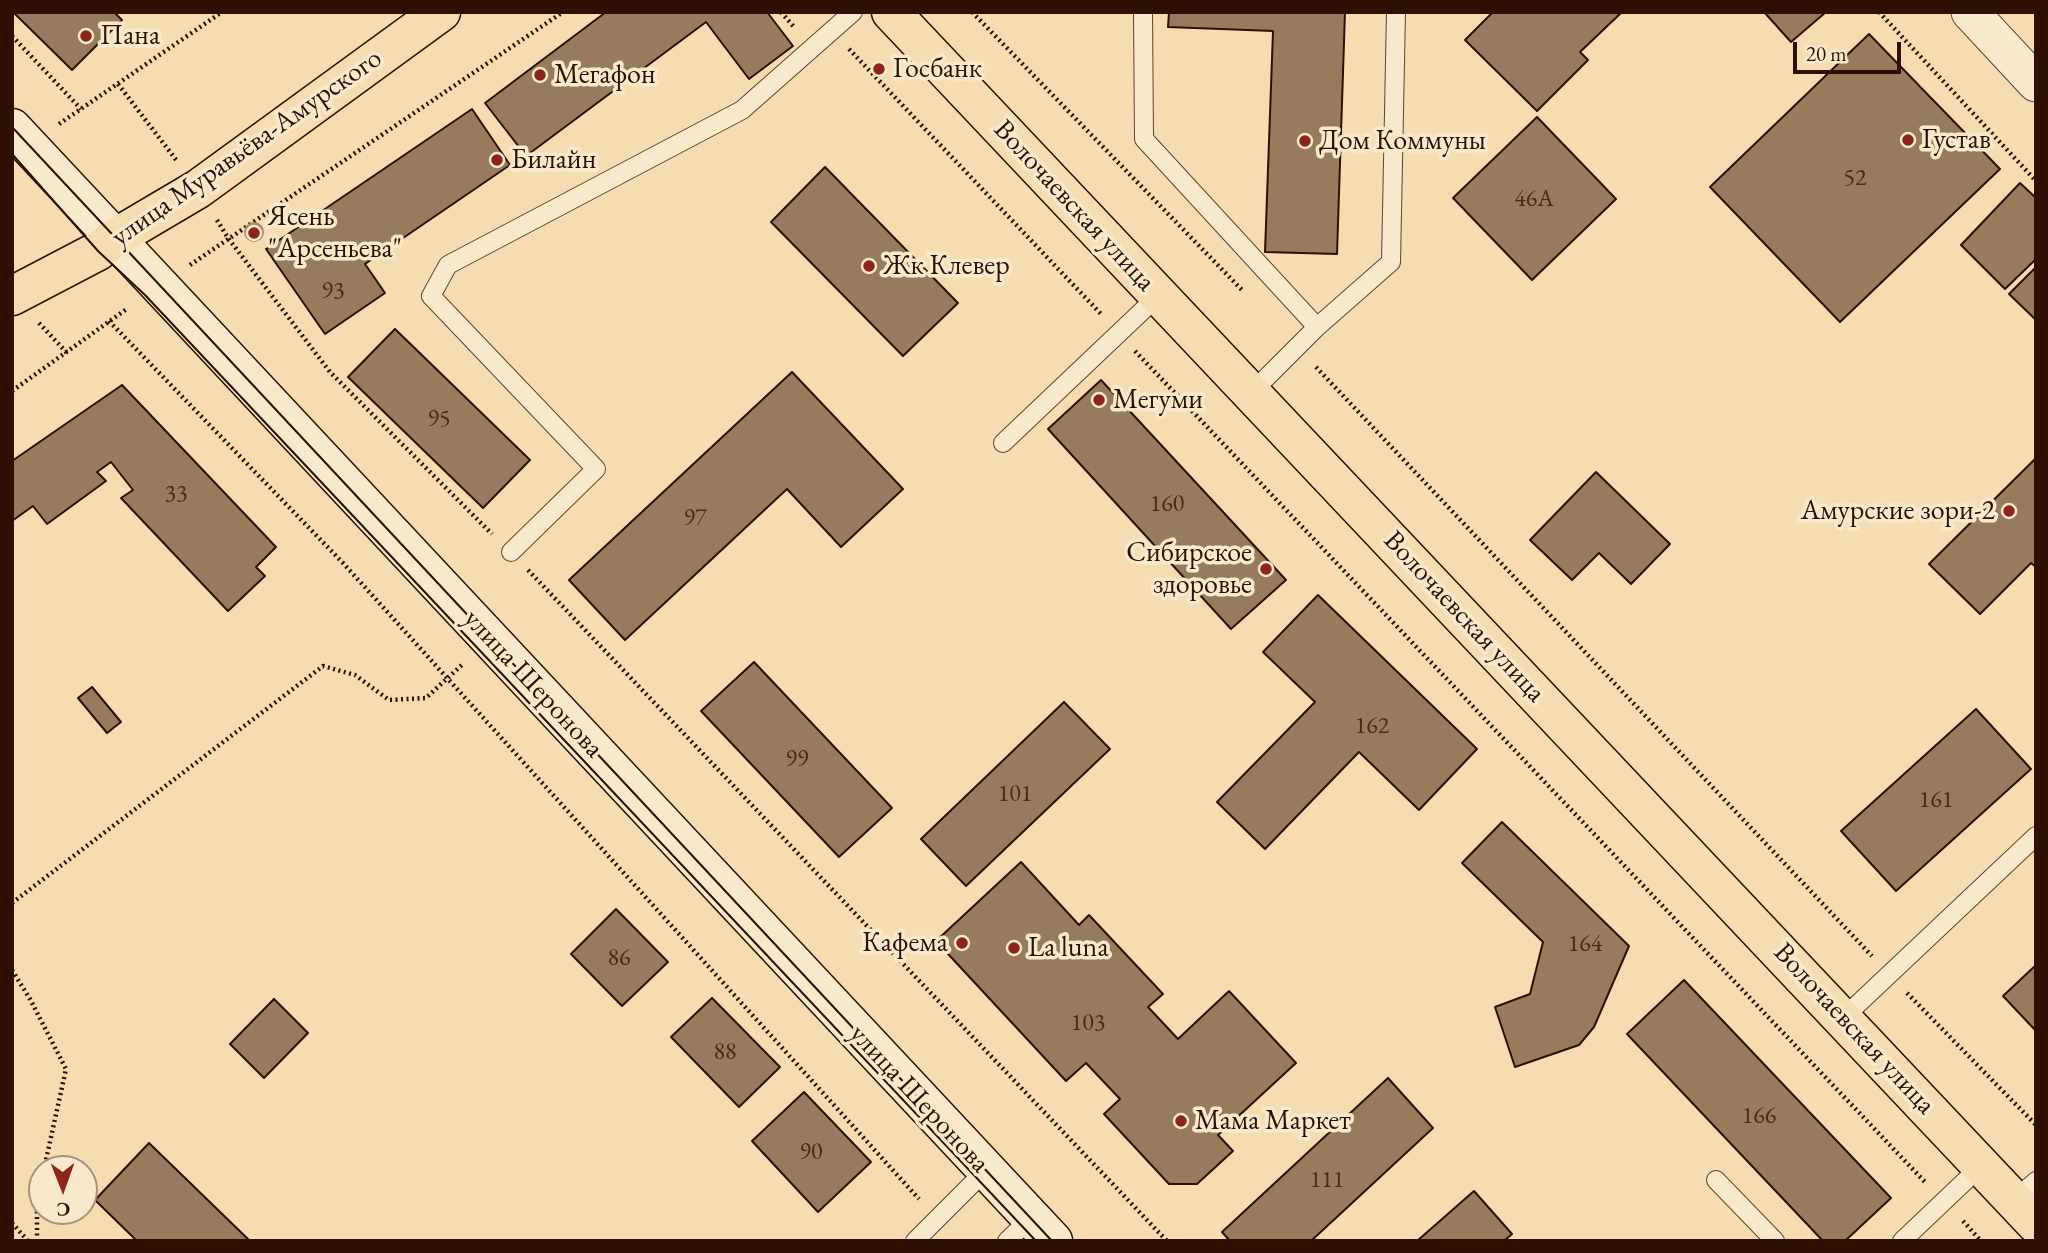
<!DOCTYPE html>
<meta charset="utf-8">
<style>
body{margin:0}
#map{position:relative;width:2048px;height:1253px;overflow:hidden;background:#f6ddb1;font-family:"EB Garamond",serif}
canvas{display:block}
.frame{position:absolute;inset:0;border:14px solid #2e1002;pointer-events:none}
.north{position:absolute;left:28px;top:1155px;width:70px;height:70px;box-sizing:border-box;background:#f9e9cc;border:2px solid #a8927b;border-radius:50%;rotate:179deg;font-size:19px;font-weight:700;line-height:28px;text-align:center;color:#2e1002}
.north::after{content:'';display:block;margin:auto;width:24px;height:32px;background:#8f2418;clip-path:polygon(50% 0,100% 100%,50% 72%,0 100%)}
.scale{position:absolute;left:1793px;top:42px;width:108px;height:32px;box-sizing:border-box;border:4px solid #2e1002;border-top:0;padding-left:9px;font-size:21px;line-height:24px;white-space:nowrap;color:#2e1002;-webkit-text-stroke:5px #f9e9cc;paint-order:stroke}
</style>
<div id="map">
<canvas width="2048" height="1253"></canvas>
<div class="frame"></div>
<div class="north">С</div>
<div class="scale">20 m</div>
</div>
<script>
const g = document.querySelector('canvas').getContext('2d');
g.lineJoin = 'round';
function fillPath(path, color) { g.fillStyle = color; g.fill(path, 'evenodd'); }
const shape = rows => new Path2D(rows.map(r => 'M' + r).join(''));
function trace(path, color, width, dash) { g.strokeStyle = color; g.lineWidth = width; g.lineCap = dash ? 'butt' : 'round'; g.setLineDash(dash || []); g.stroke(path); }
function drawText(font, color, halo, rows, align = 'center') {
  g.font = font + ' "EB Garamond",serif'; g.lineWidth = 7; g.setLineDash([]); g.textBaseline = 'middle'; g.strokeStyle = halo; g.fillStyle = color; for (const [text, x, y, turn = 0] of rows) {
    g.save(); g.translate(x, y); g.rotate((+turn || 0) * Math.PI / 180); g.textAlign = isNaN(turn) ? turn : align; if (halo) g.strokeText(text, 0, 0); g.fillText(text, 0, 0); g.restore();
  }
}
const building = shape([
 [13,12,114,12,122,20,72,70,13,12],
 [606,12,767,12,793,46,749,79,706,22,526,156,485,103,606,12],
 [1169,12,1345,12,1337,254,1265,252,1273,31,1168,27,1169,12],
 [1493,12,1622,12,1580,52,1588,60,1537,111,1465,40,1493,12],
 [1764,12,1826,12,1791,42,1764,12],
 [1869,34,2000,169,1840,322,1710,187,1869,34],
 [472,109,510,165,365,264,385,293,325,334,266,249,472,109],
 [1537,117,1616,199,1532,280,1453,198,1537,117],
 [825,167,958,303,903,356,771,222,825,167],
 [2020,183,2036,198,2036,259,2005,289,1961,245,2020,183],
 [2036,267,2036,320,2009,294,2036,267],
 [395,329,530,460,483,508,348,377,395,329],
 [792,372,903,489,841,547,787,489,625,640,569,580,792,372],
 [1101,380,1286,580,1231,629,1048,429,1101,380],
 [122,385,276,547,256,567,265,576,228,611,121,498,133,490,111,462,97,472,106,481,47,524,33,506,12,521,12,461,122,385],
 [2036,458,2036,567,2031,563,1980,614,1929,564,2036,458],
 [1596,472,1670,544,1631,584,1599,553,1572,580,1530,540,1596,472],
 [1318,595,1477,749,1419,810,1359,752,1265,849,1217,802,1315,702,1263,652,1318,595],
 [754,662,892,808,839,857,701,711,754,662],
 [92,687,121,722,107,733,78,698,92,687],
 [1064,702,1110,749,966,886,921,839,1064,702],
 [1976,709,2031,769,1896,891,1841,831,1976,709],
 [1502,822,1629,946,1594,1027,1579,1045,1515,1067,1495,1007,1530,994,1543,942,1462,863,1502,822],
 [1021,862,1079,925,1089,915,1163,994,1148,1007,1178,1039,1229,991,1296,1063,1218,1135,1233,1151,1197,1184,1169,1184,1104,1114,1120,1099,1086,1063,1066,1081,936,941,1021,862],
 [616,909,668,962,622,1006,571,954,616,909],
 [2036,965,2036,1031,2003,996,2036,965],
 [1684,980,1891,1198,1845,1241,1823,1241,1627,1034,1684,980],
 [712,998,780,1067,739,1107,671,1037,712,998],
 [274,999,308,1033,264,1078,230,1044,274,999],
 [1388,1078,1433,1128,1311,1241,1230,1241,1222,1232,1388,1078],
 [804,1092,871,1162,818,1212,752,1141,804,1092],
 [149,1143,250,1241,137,1241,95,1200,149,1143],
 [1474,1191,1512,1234,1504,1241,1417,1241,1474,1191]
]);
const path = shape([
 [781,12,794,27],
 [972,12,1242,290],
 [1879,12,2036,181],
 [12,36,81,109],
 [849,49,1101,314],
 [118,84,177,161],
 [59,124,222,12],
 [217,220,228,238,330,372,492,534],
 [190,265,563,12],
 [109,321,343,563,919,1199],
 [39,323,67,353],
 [1135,351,1925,1182],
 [1316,367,1872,956],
 [12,391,128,308],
 [528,570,1167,1241],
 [12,903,323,666,355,675,389,700,426,698,464,663],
 [12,970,30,999,66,1069,44,1169],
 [1907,993,2036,1125],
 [1963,1221,1981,1241],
 [12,1223,28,1241],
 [37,1241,37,1204,42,1179]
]);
const lane = shape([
 [1143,12,1144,139,1317,327],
 [1251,393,1317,327,1391,262,1396,12],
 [1003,443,1159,295],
 [511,552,596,469,431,296,448,265,742,110,853,12],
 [1843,1018,2036,836],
 [1716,1180,1775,1241],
 [2014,1200,2036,1181],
 [915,1241,986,1170],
 [1007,1241,1031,1218],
 [1902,1241,1982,1165]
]);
const street = shape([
 [1970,12,2036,83]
]);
const secondary = shape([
 [12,128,1053,1241]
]);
const primary = shape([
 [891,12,2036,1224],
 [12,296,98,251,115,238,198,189,441,12]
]);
const tram = shape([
 [12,127,1052,1241],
 [12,154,98,251,145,295,1036,1241]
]);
const trees = [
 [254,232]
];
const markers = [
 [86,36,7,"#8f2418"],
 [879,69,7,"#8f2418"],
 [540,75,7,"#8f2418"],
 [1908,140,7,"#8f2418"],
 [1305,141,7,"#8f2418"],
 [497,160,7,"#8f2418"],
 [254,233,7,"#8f2418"],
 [869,266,7,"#8f2418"],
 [1099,400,7,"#8f2418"],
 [2009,511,7,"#8f2418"],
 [1266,569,7,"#8f2418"],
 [962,943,7,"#8f2418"],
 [1014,948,7,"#8f2418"],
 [1181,1121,7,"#8f2418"]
];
const numberNames = [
 ["52",1855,178],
 ["46А",1534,199],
 ["93",333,291],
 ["95",439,419],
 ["33",176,494],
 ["160",1167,504],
 ["97",695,518],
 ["162",1372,726],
 ["99",797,759],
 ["101",1015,794],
 ["161",1936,800],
 ["164",1585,944],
 ["86",619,958],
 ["103",1088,1023],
 ["88",725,1052],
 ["166",1759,1116],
 ["90",811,1152],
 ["111",1327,1180]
];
const poiNames = [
 ["Пана",100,36],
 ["Госбанк",893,69],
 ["Мегафон",554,75],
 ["Густав",1922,140],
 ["Дом Коммуны",1319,141],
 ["Билайн",511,160],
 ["Ясень",268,217],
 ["\"Арсеньева\"",268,249],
 ["Жк Клевер",883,266],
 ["Мегуми",1113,400],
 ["Амурские зори-2",1995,511,"right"],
 ["Сибирское",1252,553,"right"],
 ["здоровье",1252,585,"right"],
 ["Кафема",948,943,"right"],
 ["La luna",1028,948],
 ["Мама Маркет",1195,1121]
];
const streetNames = [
 ["улица Муравьёва-Амурского",247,148,-35],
 ["Волочаевская улица",1074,206,47],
 ["Волочаевская улица",1464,617,47],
 ["улица Шеронова",533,684,47],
 ["Волочаевская улица",1854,1029,47],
 ["улица Шеронова",919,1099,47]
];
fillPath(building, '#967b5d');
trace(building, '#2e1002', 2);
trace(lane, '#60432e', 20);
trace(street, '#60432e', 39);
trace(secondary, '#2e1002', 41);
trace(primary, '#2e1002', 41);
trace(path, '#2e1002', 4.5, [2, 3.5]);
trace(lane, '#f9e9cc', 18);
trace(street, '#f9e9cc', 37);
trace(secondary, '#f9e9cc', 38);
trace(primary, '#f6ddb1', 38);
trace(tram, '#2e1002', 2);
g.fillStyle = '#a88d6d';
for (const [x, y] of trees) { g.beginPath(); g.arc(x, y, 10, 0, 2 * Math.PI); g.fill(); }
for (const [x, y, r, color] of markers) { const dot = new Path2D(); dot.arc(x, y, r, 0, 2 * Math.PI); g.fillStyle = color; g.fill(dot); trace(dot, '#f9e9cc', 2.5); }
drawText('24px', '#482b19', null, numberNames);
drawText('28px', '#2e1002', '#f9e9cc', poiNames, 'left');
drawText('28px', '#2e1002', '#f9e9cc', streetNames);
</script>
